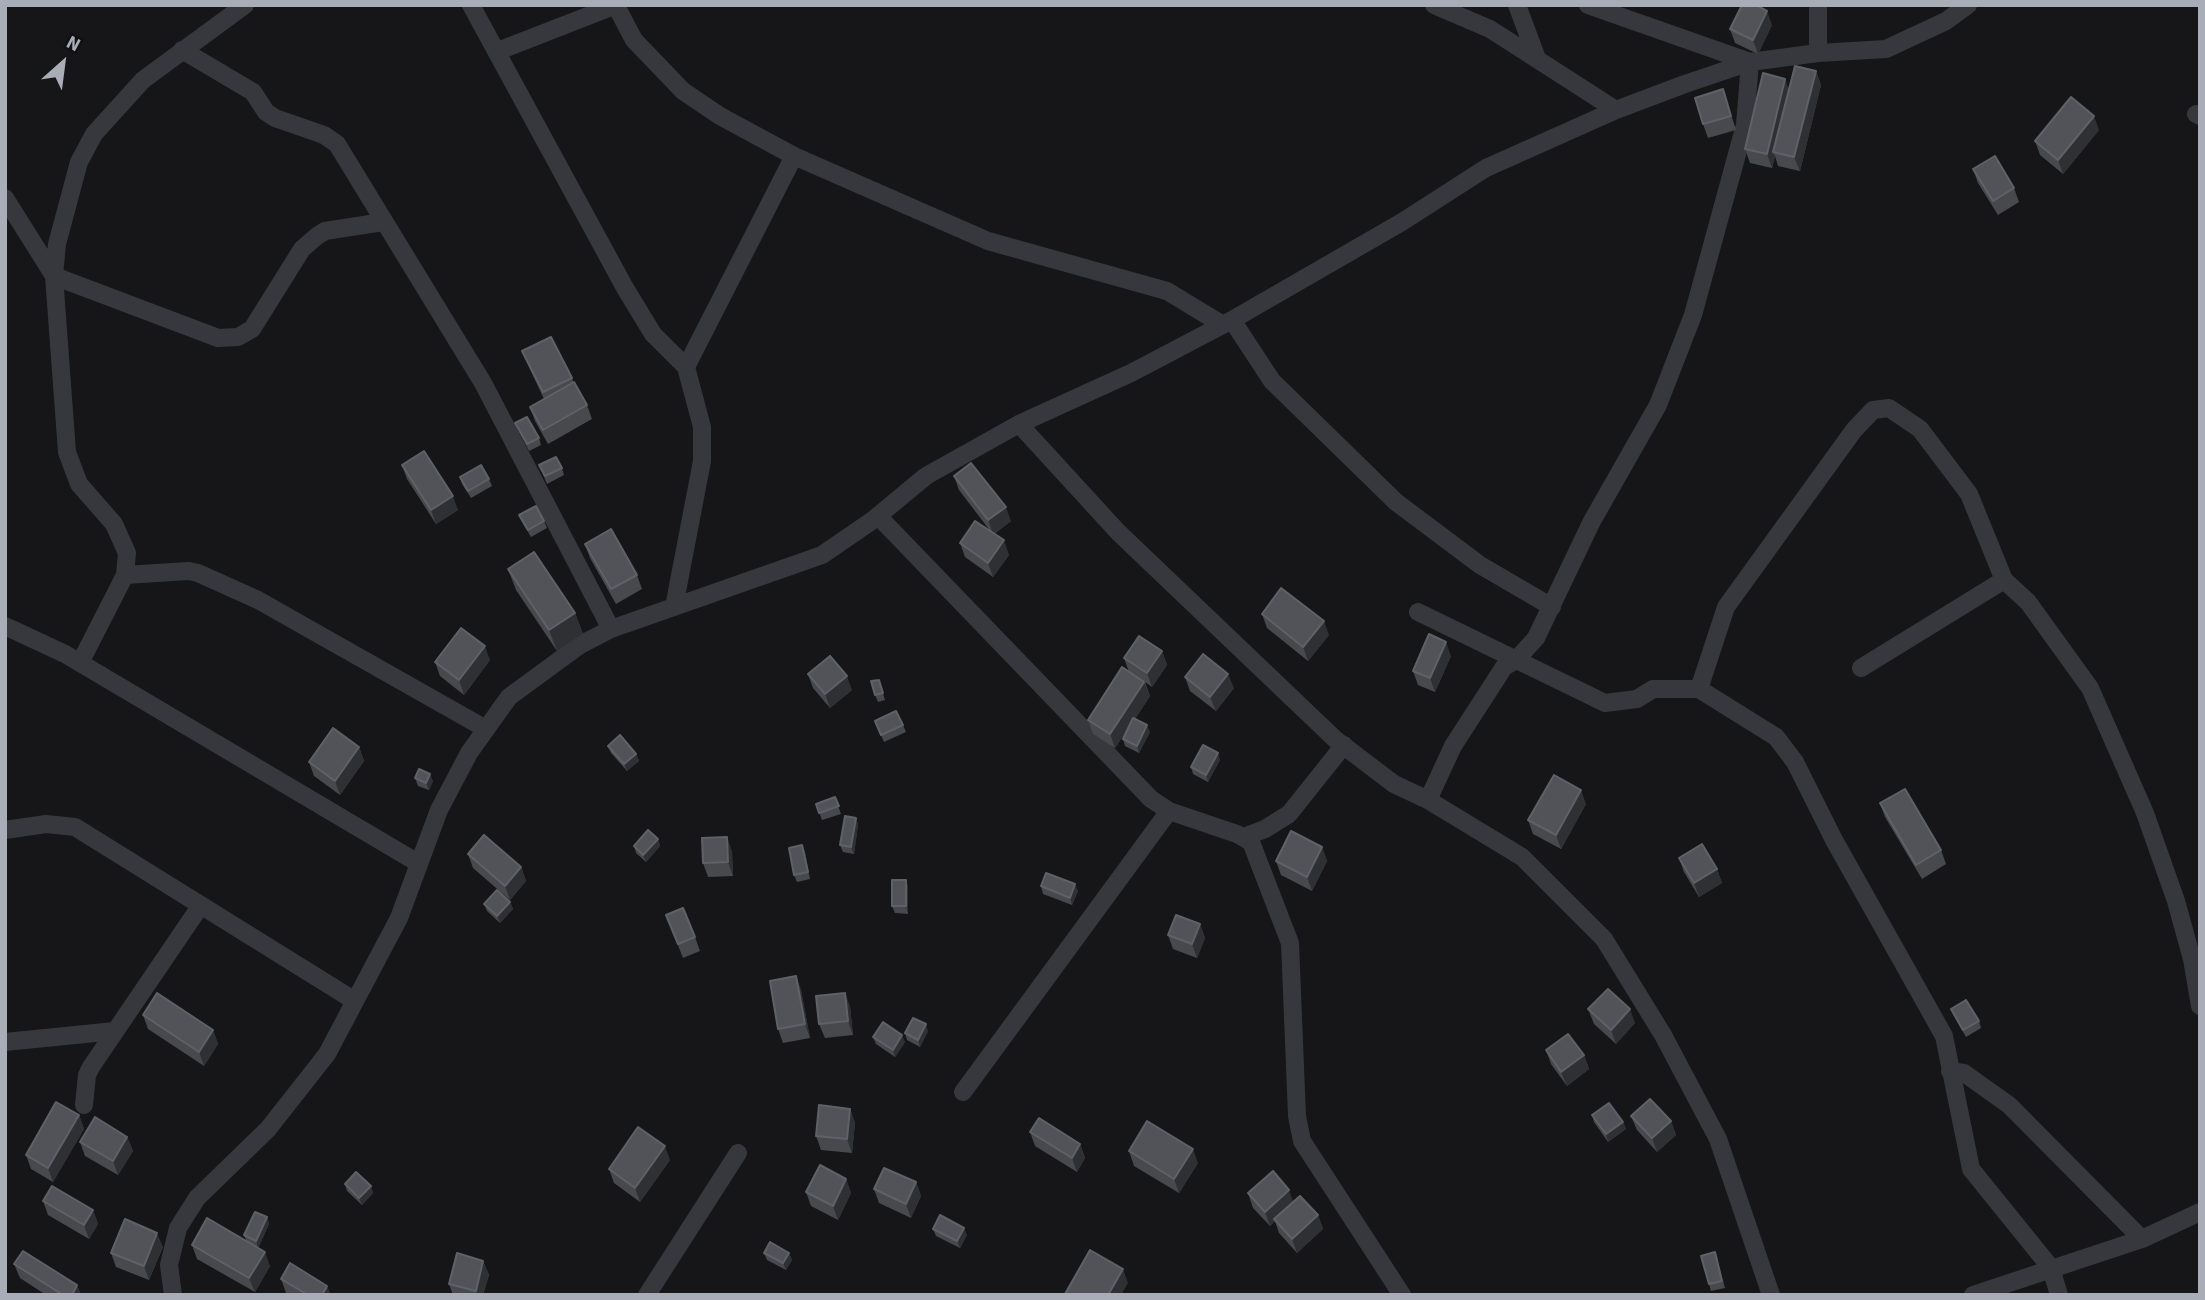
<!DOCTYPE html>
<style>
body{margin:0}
#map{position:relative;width:2205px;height:1300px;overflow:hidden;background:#161618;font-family:"Source Sans 3",sans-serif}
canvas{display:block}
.frame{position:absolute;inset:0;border:7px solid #a8adb8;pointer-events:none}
.north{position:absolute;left:28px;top:28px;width:70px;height:70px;-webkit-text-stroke:5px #111113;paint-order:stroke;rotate:28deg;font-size:19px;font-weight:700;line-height:28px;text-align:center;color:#a8adb8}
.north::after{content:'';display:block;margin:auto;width:24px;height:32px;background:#a8adb8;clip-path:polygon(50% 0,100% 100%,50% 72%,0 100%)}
</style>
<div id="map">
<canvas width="2205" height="1300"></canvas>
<div class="frame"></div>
<div class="north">N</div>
</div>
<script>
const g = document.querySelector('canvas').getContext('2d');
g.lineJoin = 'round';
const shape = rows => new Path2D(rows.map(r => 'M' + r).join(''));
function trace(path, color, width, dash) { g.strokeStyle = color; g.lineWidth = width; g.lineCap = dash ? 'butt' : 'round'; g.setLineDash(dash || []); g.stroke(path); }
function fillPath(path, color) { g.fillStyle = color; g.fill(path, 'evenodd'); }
const street = shape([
 [471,5,625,288,653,334,686,367,702,427,702,461,674,607],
 [1434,5,1490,29,1616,110],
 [1517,5,1536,56],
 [616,6,634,40,683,91,720,116,794,156,988,241,1167,291,1223,325],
 [182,50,253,92,266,112,275,118,324,135,337,144,483,383,611,629],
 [498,51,616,5],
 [1818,53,1818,5],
 [2196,114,2200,116],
 [5,198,54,276,218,338,238,337,252,329,302,249,317,236,325,231,383,222],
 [1232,320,1272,381,1396,502,1480,565,1552,607],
 [686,367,794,156],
 [1019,424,1118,532,1336,740,1394,784,1428,800,1522,857,1604,939,1663,1035,1718,1139,1771,1295],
 [878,516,1151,799,1169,811,1237,834,1251,842,1290,943,1297,1116,1302,1141,1402,1295],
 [125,575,189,571,198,573,258,600,486,729],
 [1418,612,1605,703,1637,699,1653,689,1699,689,1776,737,1795,762,1834,840,1944,1036,1971,1169,2051,1268,2059,1295],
 [5,626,65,654,418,863],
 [80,663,125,575,127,553,114,524,79,484,67,452,54,276,57,244,79,162,94,134,143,80,245,5],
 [1861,668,2004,580],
 [1699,689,1726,607,1854,430,1873,410,1889,408,1920,429,1969,494,2004,580,2028,602,2090,688,2145,813,2176,901,2192,959,2200,1006],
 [1428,800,1453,746,1504,667,1516,660,1536,638,1592,521,1658,405,1693,315,1745,125,1750,62,1588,5],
 [5,830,46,824,75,827,355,1001],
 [1244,837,1265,829,1289,814,1344,745],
 [5,1042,115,1031],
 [1950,1071,1964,1073,2009,1105,2142,1239],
 [963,1092,1169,811],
 [84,1105,87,1075,91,1067,201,905],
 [173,1295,169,1265,178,1228,197,1198,268,1129,327,1054,399,918,439,810,469,753,509,697,580,645,611,629,822,555,873,520,926,476,1019,424,1131,373,1232,320,1402,222,1486,168,1616,110,1685,84,1750,62,1818,53,1886,49,1946,21,1968,5],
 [647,1295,738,1153],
 [1973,1295,2142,1239,2200,1212]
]);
const wall = shape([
 [1772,25,1758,54,1735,43,1730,29],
 [1816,71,1821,85,1800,171,1778,166,1775,156,1772,168,1750,163,1745,149,1789,90],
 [1723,89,1736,130,1708,138,1703,124],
 [2099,130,2063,174,2040,155,2035,141],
 [1973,169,2014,188,2019,202,1998,215,1978,183],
 [522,351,572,378,574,383,587,405,592,419,548,444,535,421,530,407,544,399,528,365],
 [515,423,539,438,541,445,529,451],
 [402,465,458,510,436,524,407,479],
 [539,465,562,468,564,475,547,484],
 [954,476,1011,521,994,534,1009,555,993,577,965,557,960,543,991,532,959,490],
 [460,477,489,479,492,486,471,498,462,484],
 [519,515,544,521,547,528,531,537,522,522],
 [585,544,637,575,642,589,616,604,590,558],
 [508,569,575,613,583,634,557,651,516,590],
 [1262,614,1329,635,1308,661,1267,628],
 [1162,651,1167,665,1152,687,1145,682,1150,696,1135,719,1150,732,1139,753,1125,746,1123,739,1127,730,1115,748,1093,734,1088,720,1129,672,1124,658],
 [1451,656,1435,692,1418,685,1413,671],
 [490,660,464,695,440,676,435,662],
 [808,674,852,690,830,708,813,688],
 [1185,677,1234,688,1216,711,1190,691],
 [879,680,885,700,878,702,875,695],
 [875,721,903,725,906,732,884,742],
 [608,746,636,754,639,761,627,771,611,753],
 [359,747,364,761,340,795,314,776,309,762],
 [1220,760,1208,782,1193,774,1191,767],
 [415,778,433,781,429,790,418,786],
 [835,797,841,814,822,820,816,804],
 [1880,803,1941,850,1946,864,1922,879,1885,817],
 [1586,804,1561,849,1533,834,1528,820],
 [856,818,858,825,854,854,843,852,840,845],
 [658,839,660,846,646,862,636,853,634,846],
 [802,845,805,852,810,879,797,882,794,875],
 [1322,847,1327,861,1312,891,1281,875,1276,861],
 [732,851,733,876,708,877,703,863],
 [468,854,521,867,526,881,510,900,473,868],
 [1679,858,1717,869,1722,883,1699,897,1684,872],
 [906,880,908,887,908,914,895,913,892,906],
 [1041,886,1078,891,1072,905,1043,894],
 [510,902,513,909,500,923,487,911,484,904],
 [666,915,695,937,700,951,683,958],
 [1200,924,1205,938,1197,958,1173,949,1168,935],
 [796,976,801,990,810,1038,783,1043,778,1029],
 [845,993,850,1007,853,1035,825,1038,819,1024],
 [1588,1009,1635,1023,1616,1044,1594,1024],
 [1951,1009,1979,1021,1981,1028,1966,1037,1954,1016],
 [143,1015,213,1030,218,1044,204,1066,148,1029],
 [928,1031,920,1047,907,1040,905,1033],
 [873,1037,905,1042,895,1057,876,1044],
 [1546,1050,1584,1055,1589,1069,1567,1086,1551,1064],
 [850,1109,855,1123,852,1153,821,1150,816,1136],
 [79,1115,84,1129,53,1182,31,1169,26,1155],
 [1592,1115,1623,1122,1626,1129,1608,1142,1594,1122],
 [1631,1116,1671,1121,1676,1135,1657,1152,1637,1130],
 [1030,1132,1080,1144,1085,1158,1077,1172,1035,1146],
 [127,1137,133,1151,118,1175,85,1156,80,1142],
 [1129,1151,1198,1163,1179,1193,1134,1166],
 [670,1160,640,1202,614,1183,609,1169],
 [846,1179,851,1193,838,1220,811,1206,806,1192],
 [916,1182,921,1196,911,1218,879,1203,874,1189],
 [345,1184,371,1186,373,1193,362,1205,347,1191],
 [1248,1193,1293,1202,1318,1215,1323,1229,1297,1253,1279,1233,1275,1221,1270,1226,1253,1208],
 [43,1201,93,1210,98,1224,89,1239,48,1215],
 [267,1217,269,1224,258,1248,270,1266,255,1292,197,1259,192,1245,246,1240,244,1235],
 [933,1229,967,1235,960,1248,936,1236],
 [163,1247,149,1280,116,1267,111,1253],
 [764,1253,789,1253,792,1260,786,1270,767,1260],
 [1717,1259,1725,1288,1711,1291,1709,1284],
 [483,1261,489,1275,483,1295,453,1295,449,1284],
 [14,1264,77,1285,81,1295,46,1295,20,1278],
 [281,1279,327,1286,330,1294,334,1295,289,1295,286,1293]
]);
const shadedWall = shape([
 [1767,11,1772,25,1758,54,1753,40],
 [1816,71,1821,85,1800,171,1794,157],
 [1785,79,1790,93,1773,152,1775,156,1772,168,1767,154],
 [2094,116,2099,130,2063,174,2058,160],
 [453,496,458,510,436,524,431,510],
 [1006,507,1011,521,993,534,988,520],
 [1004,540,1009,555,993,577,988,563],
 [575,613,583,634,557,651,549,630],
 [1324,621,1329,635,1308,661,1303,647],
 [1446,642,1451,656,1435,692,1430,678],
 [485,646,490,660,464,695,459,680],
 [1162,651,1167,665,1152,687,1147,673],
 [1228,674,1234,688,1216,711,1210,697],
 [847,676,852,690,830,708,825,694],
 [1144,682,1150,696,1115,748,1110,734],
 [1147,725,1150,732,1139,753,1137,746],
 [359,747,364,761,340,795,335,781],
 [1218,753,1220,760,1208,782,1206,775],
 [636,754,639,761,627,771,624,764],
 [430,774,433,781,429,790,426,783],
 [1581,790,1586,804,1561,849,1556,835],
 [856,818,858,825,854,854,851,847],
 [727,837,732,851,733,876,728,862],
 [658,839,660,846,646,862,643,855],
 [802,845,805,852,810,879,808,872],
 [1322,847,1327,861,1312,891,1307,877],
 [521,867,526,881,510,900,505,886],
 [1717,869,1722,883,1699,897,1694,883],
 [906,880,908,887,908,914,906,906],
 [1075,884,1078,891,1072,905,1070,898],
 [510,902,513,909,500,923,497,916],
 [1200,924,1205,938,1197,958,1192,944],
 [796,976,801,990,810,1038,805,1024],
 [845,993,850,1007,853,1035,848,1021],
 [1630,1009,1635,1023,1616,1044,1611,1030],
 [926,1024,928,1031,920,1047,918,1040],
 [213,1030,218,1044,204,1066,199,1052],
 [902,1035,905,1042,895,1057,893,1050],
 [1584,1055,1589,1069,1567,1086,1561,1072],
 [850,1109,855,1123,852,1153,847,1139],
 [79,1115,84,1129,53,1182,48,1168],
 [1671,1121,1676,1135,1657,1152,1652,1138],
 [1623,1122,1626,1129,1608,1142,1606,1134],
 [127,1137,133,1151,118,1175,113,1161],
 [1080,1144,1085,1158,1077,1172,1072,1158],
 [665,1146,670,1160,640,1202,635,1188],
 [1193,1149,1198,1163,1179,1193,1174,1179],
 [846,1179,851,1193,838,1220,833,1206],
 [916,1182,921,1196,911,1218,906,1204],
 [371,1186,373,1193,362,1205,359,1198],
 [1289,1190,1294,1204,1274,1219,1275,1221,1270,1226,1265,1212],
 [93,1210,98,1224,89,1239,84,1225],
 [1318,1215,1323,1229,1297,1253,1292,1239],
 [267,1217,269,1224,258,1248,256,1241],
 [964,1228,967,1235,960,1248,957,1241],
 [157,1233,163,1247,149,1280,144,1266],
 [265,1252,270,1266,255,1292,249,1278],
 [789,1253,792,1260,786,1270,783,1263],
 [483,1261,489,1275,483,1295,477,1295,476,1291],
 [1123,1269,1128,1283,1121,1295,1108,1295],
 [77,1285,81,1295,72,1295],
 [327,1286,330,1295,322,1295]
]);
const building = shape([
 [1742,5,1756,5,1767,11,1753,40,1730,29,1742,5],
 [1795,66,1816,71,1794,157,1773,152,1795,66],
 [1763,73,1785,79,1767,154,1745,149,1763,73],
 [1723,89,1731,116,1703,124,1695,98,1723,89],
 [2071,97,2094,116,2058,160,2035,141,2071,97],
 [1995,156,2014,188,1993,201,1973,169,1995,156],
 [551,337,572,378,543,392,522,351,551,337],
 [574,382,587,405,543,430,530,407,574,382],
 [527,417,539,438,527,444,515,423,527,417],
 [424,451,453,496,431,510,402,465,424,451],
 [556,457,562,468,545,476,539,465,556,457],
 [971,463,1006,507,988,520,954,476,971,463],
 [481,465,489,479,468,491,460,477,481,465],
 [536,506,544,521,528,530,519,515,536,506],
 [975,521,1004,540,988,563,960,543,975,521],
 [611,529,637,575,611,589,585,544,611,529],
 [534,552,575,613,549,630,508,569,534,552],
 [1281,588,1324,621,1303,647,1262,614,1281,588],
 [461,628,485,646,459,680,435,662,461,628],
 [1429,634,1446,642,1430,678,1413,671,1429,634],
 [1139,636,1162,651,1147,673,1124,658,1139,636],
 [1203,654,1228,674,1210,697,1185,677,1203,654],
 [830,656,847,676,825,694,808,674,830,656],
 [1122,667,1144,682,1110,734,1088,720,1122,667],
 [879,680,883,693,875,695,871,681,879,680],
 [896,711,903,725,881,735,875,721,896,711],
 [1133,718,1147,725,1137,746,1123,739,1133,718],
 [333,728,359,747,335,781,309,762,333,728],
 [620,735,636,754,624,764,608,746,620,735],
 [1203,745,1218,753,1206,775,1191,767,1203,745],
 [419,769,430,774,426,783,415,778,419,769],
 [1554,775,1581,790,1556,835,1528,820,1554,775],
 [1905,789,1941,850,1916,865,1880,803,1905,789],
 [835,797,839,806,819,813,816,804,835,797],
 [845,816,856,818,851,847,840,845,845,816],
 [648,830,658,839,643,855,634,846,648,830],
 [1291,831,1322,847,1307,877,1276,861,1291,831],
 [484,835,521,867,505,886,468,854,484,835],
 [727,837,728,862,703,863,702,838,727,837],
 [1702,844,1717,869,1694,883,1679,858,1702,844],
 [802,845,808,872,794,875,789,848,802,845],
 [1046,873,1075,884,1070,898,1041,886,1046,873],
 [892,880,906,880,906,906,892,906,892,880],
 [497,890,510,902,497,916,484,904,497,890],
 [683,908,695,937,678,944,666,915,683,908],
 [1176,915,1200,924,1192,944,1168,935,1176,915],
 [796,976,805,1024,778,1029,770,981,796,976],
 [1608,989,1630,1009,1611,1030,1588,1009,1608,989],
 [157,993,213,1030,199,1052,143,1015,157,993],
 [845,993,848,1021,819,1024,816,996,845,993],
 [1966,1000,1979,1021,1963,1030,1951,1009,1966,1000],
 [913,1018,926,1024,918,1040,905,1033,913,1018],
 [883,1022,902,1035,893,1050,873,1037,883,1022],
 [1568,1034,1584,1055,1561,1072,1546,1050,1568,1034],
 [1650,1099,1671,1121,1652,1138,1631,1116,1650,1099],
 [56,1102,79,1115,48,1168,26,1155,56,1102],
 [1609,1103,1623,1122,1606,1134,1592,1115,1609,1103],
 [819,1105,850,1109,847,1139,816,1136,819,1105],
 [95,1117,127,1137,113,1161,80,1142,95,1117],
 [1039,1118,1080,1144,1072,1158,1030,1132,1039,1118],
 [1147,1121,1193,1149,1174,1179,1129,1151,1147,1121],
 [638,1127,665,1146,635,1188,609,1169,638,1127],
 [820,1165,846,1179,833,1206,806,1192,820,1165],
 [884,1168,916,1182,906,1204,874,1189,884,1168],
 [1273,1171,1289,1190,1265,1212,1248,1193,1273,1171],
 [356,1172,371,1186,359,1198,345,1184,356,1172],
 [52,1186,93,1210,84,1225,43,1201,52,1186],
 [1300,1196,1318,1215,1292,1239,1274,1219,1300,1196],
 [255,1212,267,1217,256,1241,244,1235,255,1212],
 [940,1215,964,1228,957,1241,933,1229,940,1215],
 [207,1218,265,1252,249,1278,192,1245,207,1218],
 [125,1219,157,1233,144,1266,111,1253,125,1219],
 [770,1242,789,1253,783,1263,764,1253,770,1242],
 [1090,1250,1123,1269,1108,1295,1066,1295,1065,1294,1090,1250],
 [23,1251,77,1285,72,1295,63,1295,14,1264,23,1251],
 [1715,1252,1722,1281,1709,1284,1701,1256,1715,1252],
 [457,1253,483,1261,476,1291,449,1284,457,1253],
 [290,1263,327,1286,322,1295,308,1295,281,1279,290,1263]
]);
trace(street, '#37383d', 18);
fillPath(wall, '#47494d');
fillPath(shadedWall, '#2f3033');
fillPath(building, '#525359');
trace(building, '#5f6168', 2);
</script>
